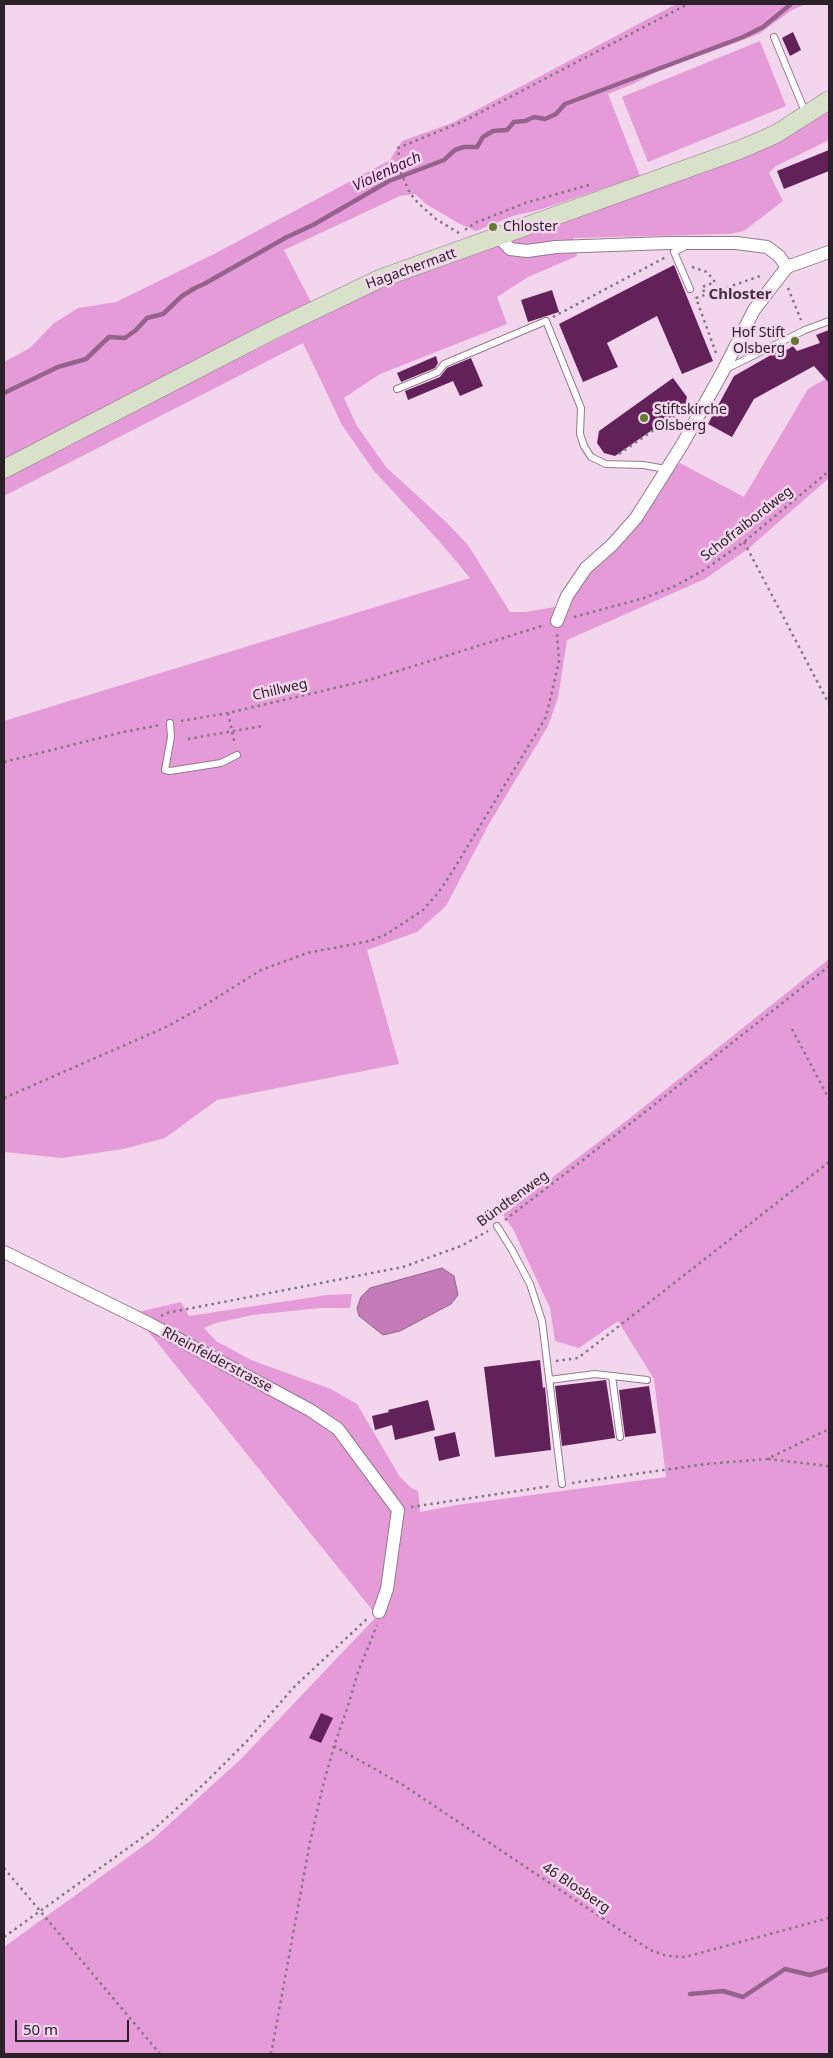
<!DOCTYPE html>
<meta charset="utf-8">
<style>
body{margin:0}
#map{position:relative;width:833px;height:2058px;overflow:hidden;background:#f3d6ed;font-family:"Noto Sans",sans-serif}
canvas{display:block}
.frame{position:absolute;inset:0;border:5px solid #2c212a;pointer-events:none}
.scale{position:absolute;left:15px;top:2020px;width:114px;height:22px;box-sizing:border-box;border:2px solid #2c212a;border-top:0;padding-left:6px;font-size:15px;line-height:18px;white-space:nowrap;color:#2c212a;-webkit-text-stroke:4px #f3d6ed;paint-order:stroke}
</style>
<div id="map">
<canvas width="833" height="2058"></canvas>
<div class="frame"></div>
<div class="scale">50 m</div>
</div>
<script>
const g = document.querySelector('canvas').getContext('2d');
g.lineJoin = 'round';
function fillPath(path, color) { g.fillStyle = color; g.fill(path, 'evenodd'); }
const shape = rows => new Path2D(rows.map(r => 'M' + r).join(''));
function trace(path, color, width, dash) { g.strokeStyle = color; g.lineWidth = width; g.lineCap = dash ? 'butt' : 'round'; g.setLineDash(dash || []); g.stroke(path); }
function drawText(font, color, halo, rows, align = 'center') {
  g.font = font + ' "Noto Sans",sans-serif'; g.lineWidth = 5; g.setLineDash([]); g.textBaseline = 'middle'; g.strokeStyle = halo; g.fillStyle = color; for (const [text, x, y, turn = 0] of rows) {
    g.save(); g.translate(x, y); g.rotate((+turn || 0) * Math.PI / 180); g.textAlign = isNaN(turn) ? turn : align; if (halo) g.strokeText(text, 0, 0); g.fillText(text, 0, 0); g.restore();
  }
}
const green = shape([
 [676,4,806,4,792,10,759,34,656,72,633,84,608,94,640,176,539,210,513,216,476,231,460,224,426,204,415,194,400,196,284,250,311,302,4,459,4,362,30,348,54,323,78,308,116,302,214,254,390,160,402,141,452,123],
 [760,41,786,106,648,162,622,97],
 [829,109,829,140,776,166,769,173,783,201,744,231,730,234,573,238,577,256,528,277,497,297,507,324,380,374,344,398,357,426,386,467,447,523,468,545,510,612,525,612,555,607,580,565,623,526,642,502,657,475,680,463,744,497,808,389,829,377,829,478,748,549,705,579,567,640,558,698,548,726,489,824,446,906,417,932,367,950,399,1064,217,1100,165,1138,123,1149,62,1158,4,1152,4,721,470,578,439,541,374,471,342,425,303,343,4,496,4,476,365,295,414,274,736,160,789,136],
 [829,959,829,2054,4,2054,4,1947,153,1839,242,1758,377,1616,148,1331,131,1322,138,1312,181,1302,189,1316,327,1295,352,1294,350,1308,320,1308,253,1315,216,1323,204,1328,216,1341,251,1360,331,1389,357,1404,400,1477,411,1488,418,1491,420,1512,457,1505,666,1477,654,1379,618,1321,579,1348,555,1341,550,1308,513,1229,503,1215,630,1118]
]);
const water = shape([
 [442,1268,454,1276,458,1295,451,1304,400,1331,383,1335,359,1316,357,1308,361,1297,370,1288,442,1268]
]);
const stream = shape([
 [4,393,58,367,86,359,109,337,125,338,136,330,147,318,163,314,182,296,195,288,204,284,287,237,313,225,389,181,444,160,455,150,464,147,477,147,483,137,493,131,507,130,514,122,525,121,534,117,545,119,556,114,565,104,743,37,763,27,791,4],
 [690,1994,723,1991,743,1997,785,1969,810,1975,829,1969]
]);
const building = shape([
 [793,32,801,50,790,56,782,38],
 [829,150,829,171,784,189,777,171],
 [674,265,713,361,682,374,657,316,607,343,618,367,583,382,559,324],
 [552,290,559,312,528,322,521,300],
 [829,330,829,383,814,366,754,399,732,437,708,424,734,376,785,347,787,350,793,346,797,351,820,343,816,335],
 [436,356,438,363,435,368,401,382,397,373],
 [471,358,483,386,460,396,453,381,408,400,405,391,440,377,447,368],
 [673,378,687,397,686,401,688,405,615,456,604,453,597,443,599,431],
 [540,1360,543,1388,545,1387,551,1450,495,1457,484,1367],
 [606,1380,615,1438,562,1446,555,1386],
 [649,1386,656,1433,625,1437,619,1390],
 [428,1400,435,1430,395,1440,392,1425,375,1430,372,1416,389,1412,388,1410],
 [455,1432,460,1456,439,1461,434,1437],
 [321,1713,333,1718,321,1743,309,1738]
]);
const path = shape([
 [465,230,475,223,525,203,589,185],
 [459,233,436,219,418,203,410,193,401,173,398,148,464,121,688,4],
 [692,267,707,272,715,282,702,287,705,294],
 [788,288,801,320],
 [553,317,666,257],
 [716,353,696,298,763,275],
 [619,454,687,407],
 [744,542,829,704],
 [574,617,644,598,675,586,704,570,744,542,829,471],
 [228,713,235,745],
 [181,721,228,713,369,680,545,625],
 [188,739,262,726],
 [4,762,119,733,160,725],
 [792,1029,829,1099],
 [4,1098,166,1027,197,1010,261,970,307,953,370,941,387,934,423,910,438,893,449,877,546,717,559,662,557,633],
 [505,1220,640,1116,829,966],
 [161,1316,167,1313,403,1267,461,1246,488,1231],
 [556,1361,578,1358,829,1162],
 [768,1459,829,1466],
 [572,1483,706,1464,767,1459,829,1429],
 [411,1507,551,1486],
 [334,1746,403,1785,650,1950,667,1956,685,1957,829,1918],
 [4,1868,160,2054],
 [4,1937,153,1830,205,1783,247,1741,295,1686,369,1617],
 [271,2054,310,1842,323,1786,334,1746,347,1709,358,1672,377,1625]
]);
const lane = shape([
 [774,37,806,114],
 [686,246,674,252,690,289],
 [726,369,805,330,829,321],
 [397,389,438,372,444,364,546,321,581,408,580,434,584,446,591,457,606,464,643,465,666,469],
 [170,723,171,737,165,770,170,771,221,763,237,755],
 [497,1226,512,1250,530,1284,542,1321,562,1484],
 [612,1376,620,1437],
 [549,1380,595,1374,647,1380]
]);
const street = shape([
 [499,237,510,249,527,251,556,247,668,243,736,243,767,247,779,256,787,267],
 [557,621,567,596,586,568,612,545,636,518,682,445,723,371,754,310,787,267,829,252],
 [4,1252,150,1324,310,1410,338,1429,398,1510,387,1589,379,1612]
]);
const secondary = shape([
 [4,469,269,332,379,279,739,150,776,134,829,100]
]);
const markers = [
 [493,227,5,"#627a2c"],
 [795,341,5,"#627a2c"],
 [644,418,5,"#627a2c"]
];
const poiNames = [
 ["Chloster",503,227],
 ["Hof Stift",785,333,"right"],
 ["Olsberg",785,349,"right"],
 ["Stiftskirche",654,410],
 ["Olsberg",654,426]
];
const streetNames = [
 ["Hagachermatt",411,269,-20],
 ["Schofraibordweg",747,524,-38],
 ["Chillweg",280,690,-13],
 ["Bündtenweg",513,1199,-36],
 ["Rheinfelderstrasse",217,1360,28],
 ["46 Blosberg",576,1888,34]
];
const waterNames = [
 ["Violenbach",387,172,-25]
];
const neighbourhoodNames = [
 ["Chloster",740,295]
];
fillPath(green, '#e59bd7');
fillPath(water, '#c47cb8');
trace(water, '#96618d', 1);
trace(stream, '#96618d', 4.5);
fillPath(building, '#622259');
trace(lane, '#947a8f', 8);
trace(street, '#947a8f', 14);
trace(secondary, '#947a8f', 19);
trace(path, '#877483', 2.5, [2.5, 4]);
trace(lane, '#fff', 6);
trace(street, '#fff', 12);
trace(secondary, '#dae1ca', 18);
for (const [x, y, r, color] of markers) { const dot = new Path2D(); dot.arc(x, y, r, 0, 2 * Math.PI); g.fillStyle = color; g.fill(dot); trace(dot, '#f3d6ed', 2); }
drawText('14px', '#2c212a', '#f3d6ed', poiNames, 'left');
drawText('14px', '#2c212a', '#f3d6ed', streetNames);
drawText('italic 15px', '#4e0d47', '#f3d6ed', waterNames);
drawText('bold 15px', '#473042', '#f3d6ed', neighbourhoodNames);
</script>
